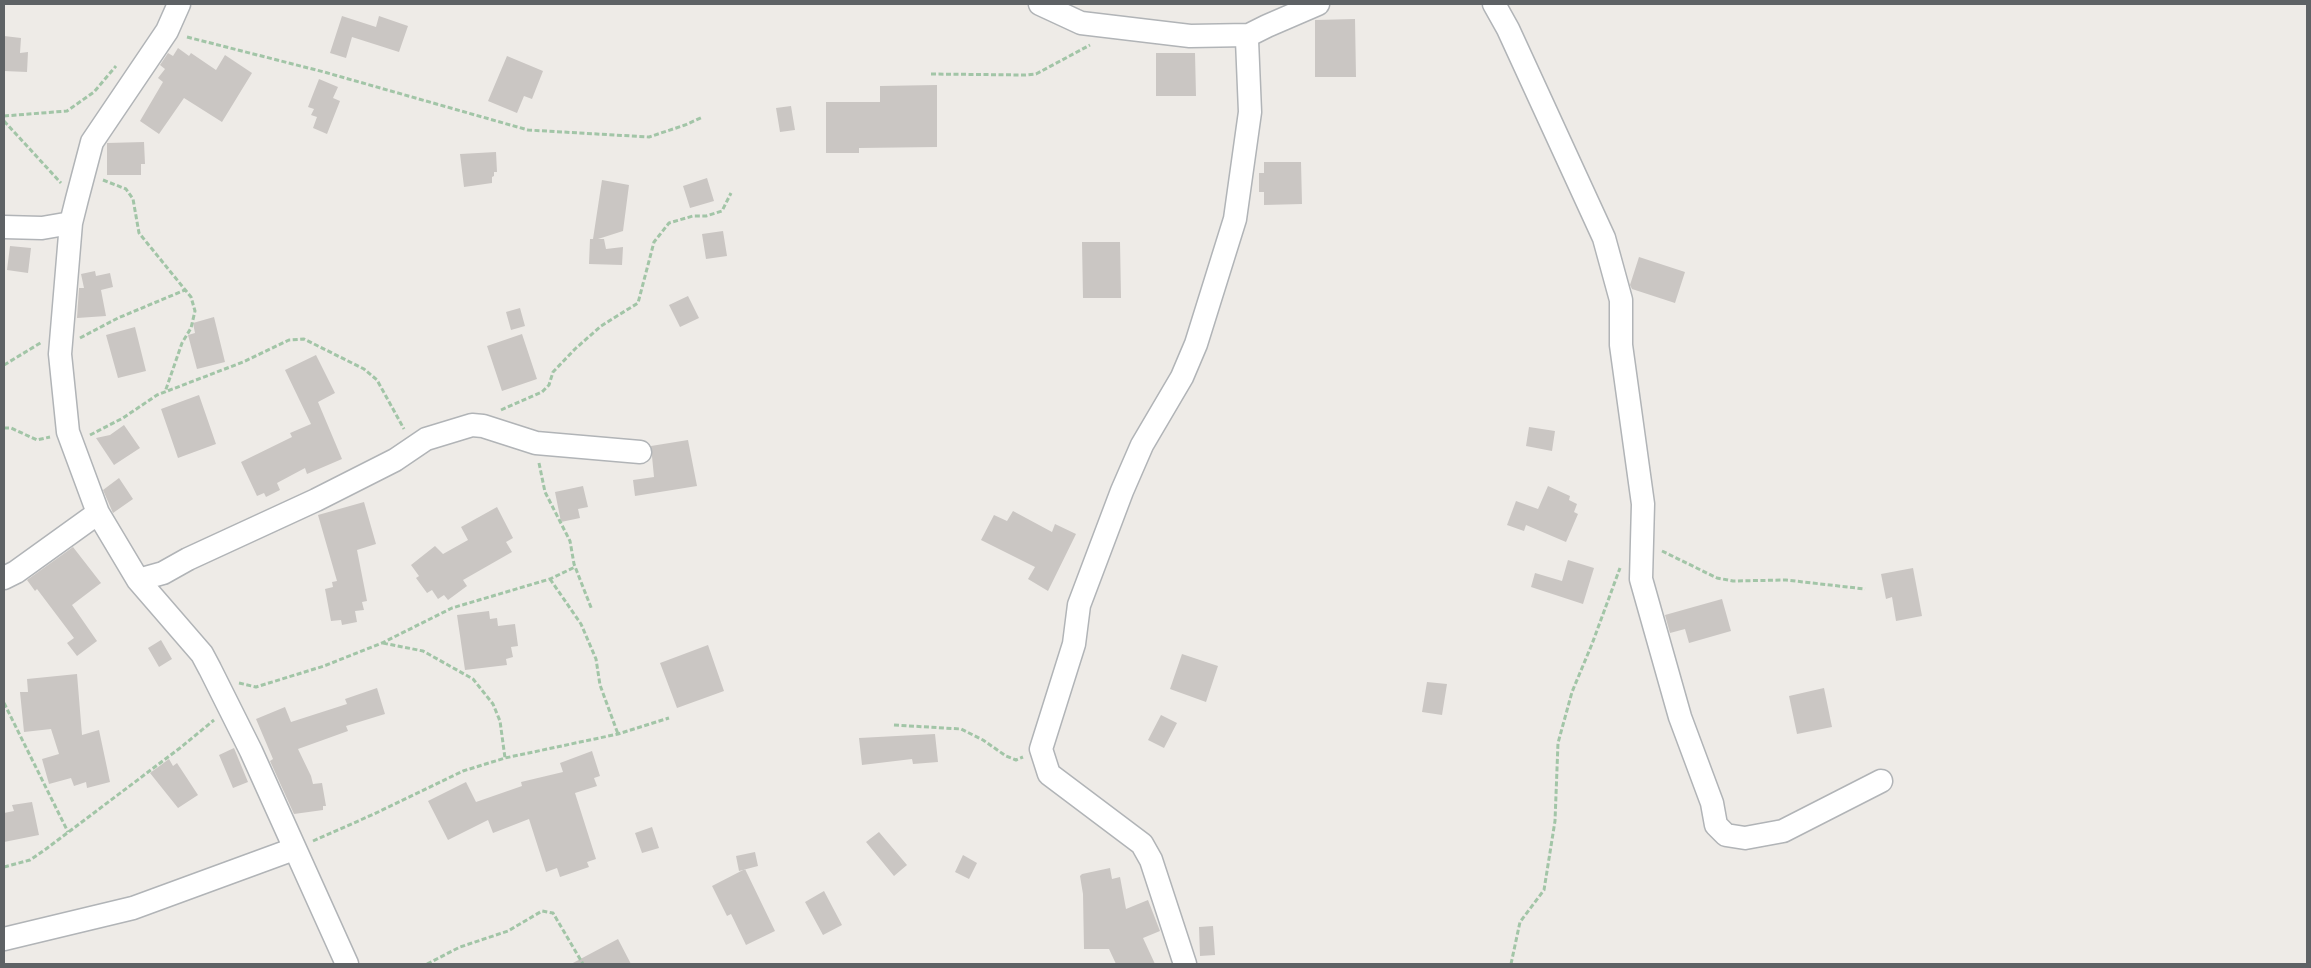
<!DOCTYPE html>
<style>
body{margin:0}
#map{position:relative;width:2311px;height:968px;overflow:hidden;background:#eeebe7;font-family:"Archivo Narrow",sans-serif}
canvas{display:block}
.frame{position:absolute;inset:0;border:5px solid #5e6265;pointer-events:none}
</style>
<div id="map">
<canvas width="2311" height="968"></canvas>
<div class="frame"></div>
</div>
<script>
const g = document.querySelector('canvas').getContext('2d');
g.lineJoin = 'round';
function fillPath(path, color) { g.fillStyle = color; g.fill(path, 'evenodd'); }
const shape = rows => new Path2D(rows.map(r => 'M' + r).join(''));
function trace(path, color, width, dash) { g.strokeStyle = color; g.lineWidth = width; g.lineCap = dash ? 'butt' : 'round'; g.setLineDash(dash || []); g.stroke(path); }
const building = shape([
 [342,16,376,27,379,16,408,26,399,52,352,37,346,58,330,53],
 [1355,19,1356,77,1315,77,1315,20],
 [4,36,21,38,20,53,28,52,27,72,4,71],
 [178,48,189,56,191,53,216,70,225,55,252,73,222,122,184,98,159,134,140,121,163,82,158,78,165,69,160,65,168,53,173,56],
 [1156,53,1195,53,1196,96,1156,96],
 [507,56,543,71,532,99,524,96,517,113,488,101],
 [319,79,338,87,333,98,340,101,327,134,313,128,317,117,311,115,314,109,308,107],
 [937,85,937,147,859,148,859,153,826,153,826,102,880,102,880,86],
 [791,106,795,130,780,132,776,108],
 [144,142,145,164,141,164,141,175,107,175,107,143],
 [496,152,497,172,494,172,494,176,492,177,492,183,464,187,460,154],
 [1264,162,1301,162,1302,204,1264,205,1264,192,1259,192,1259,173,1264,173],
 [707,178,714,201,690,208,683,186],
 [602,180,629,185,623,231,598,239,604,239,606,249,623,247,622,265,589,264,590,239,593,239],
 [723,231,727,256,706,259,702,234],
 [1082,242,1120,242,1121,298,1083,298],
 [10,246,31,248,28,273,7,270],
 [1639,257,1685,272,1675,303,1632,289,1630,285],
 [95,271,96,276,110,273,113,287,101,290,106,316,77,318,79,288,84,288,81,274],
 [688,296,699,318,680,327,669,305],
 [520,308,525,326,511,330,506,312],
 [214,317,225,362,197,369,188,335,195,333,193,323],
 [135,327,146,371,118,378,106,335],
 [522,334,537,379,502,391,487,346],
 [316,355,335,393,318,402,342,459,307,474,305,468,277,483,280,490,266,497,264,493,257,496,241,462,292,437,290,433,311,424,285,370],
 [199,395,216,444,178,458,161,409],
 [124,425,140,448,114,465,96,438,110,435],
 [1529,427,1555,431,1552,451,1526,446],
 [688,440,697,486,635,496,633,480,654,477,651,446],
 [119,478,133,499,113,513,103,490],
 [583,486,588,507,578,509,580,518,561,522,555,492],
 [1548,486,1570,496,1569,500,1577,504,1574,512,1578,514,1566,542,1526,525,1524,531,1507,525,1516,501,1538,509],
 [364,502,376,544,357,550,367,601,362,602,364,610,355,611,357,622,342,625,341,620,331,621,325,589,333,587,332,582,337,581,318,515],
 [497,507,513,538,506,542,512,552,463,580,467,586,448,600,444,595,438,599,432,590,427,593,416,578,419,576,411,565,435,546,443,554,468,540,461,527],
 [1013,511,1052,532,1055,524,1076,534,1048,591,1028,579,1035,567,981,540,994,515,1007,521],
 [73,547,101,583,72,605,97,641,77,656,67,643,74,638,37,589,35,591,27,580],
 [1568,560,1594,568,1583,604,1531,587,1535,573,1562,581],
 [1913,568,1922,616,1896,621,1892,597,1886,599,1881,574],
 [1722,599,1731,631,1689,643,1685,629,1670,633,1665,615],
 [489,611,490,619,497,618,498,626,515,624,518,646,511,647,513,657,506,659,507,665,465,670,457,615],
 [161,640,172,659,159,667,148,648],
 [708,645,724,691,677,708,660,663],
 [1182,654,1218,666,1206,702,1170,689],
 [77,674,82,735,99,730,110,782,87,788,86,782,74,786,71,778,49,784,42,759,59,754,51,729,24,732,20,692,28,692,27,679],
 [1427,682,1447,684,1442,715,1422,712],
 [377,688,385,714,346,726,348,731,298,749,311,776,313,784,322,783,326,806,323,806,323,810,294,814,270,761,273,759,256,719,285,707,291,722,347,704,345,699],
 [1824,688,1832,727,1797,734,1789,696],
 [1161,715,1177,723,1164,748,1148,740],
 [935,734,938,762,913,764,912,759,862,765,859,738],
 [234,748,248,782,233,788,219,755],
 [592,751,600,776,594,778,597,786,575,793,596,859,587,862,589,867,560,877,557,868,546,872,529,819,493,833,488,820,448,840,428,801,466,782,476,802,522,786,521,782,563,772,560,763],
 [169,759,173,766,177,763,198,795,178,808,150,773],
 [32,802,39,835,4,842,4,813,14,811,12,805],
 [652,827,659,848,642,853,635,833],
 [879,832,907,865,894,876,866,842],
 [755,852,758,866,739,871,736,856],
 [963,855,977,863,969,879,955,872],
 [1110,868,1112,879,1120,877,1126,909,1148,900,1160,931,1143,938,1155,964,1116,964,1109,949,1084,949,1083,894,1080,876,1082,874],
 [745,869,775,931,746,945,731,914,727,916,712,886],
 [824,891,842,925,823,935,805,902],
 [1213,926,1215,955,1200,956,1199,927],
 [618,939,631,964,571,964]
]);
const path = shape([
 [187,37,324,72,528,130,649,137,685,125,703,117],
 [931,74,1025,75,1036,74,1090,45],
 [4,116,67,111,94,92,116,66],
 [4,121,61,183],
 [103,180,126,189,133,199,139,233,191,297,195,311,191,328,182,343,165,392],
 [80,338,118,318,185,290],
 [4,365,42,342],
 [501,410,542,392,549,385,553,372,575,349,601,326,638,303,654,242,669,223,693,216,706,216,722,211,731,193],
 [4,428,11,428,37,440,50,437],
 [90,435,123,418,157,395,243,362,289,340,304,339,364,369,377,380,404,429],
 [539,463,545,492,570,541,574,564,592,610],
 [1662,551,1717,578,1733,581,1786,580,1865,589],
 [550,579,581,624,596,659,600,685,618,734],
 [383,643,423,651,473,679,493,704,500,721,505,758],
 [239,683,256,687,324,666,382,643,452,608,550,579,575,567],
 [4,703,68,832],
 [894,725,961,729,983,740,1006,756,1016,760,1023,757],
 [313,841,374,814,463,771,505,758,618,734,669,718],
 [4,867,30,860,46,849,180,748,214,720],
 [427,964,460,947,508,931,542,911,553,913,583,964],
 [1511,964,1520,922,1544,890,1555,821,1558,743,1572,692,1592,644,1620,568]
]);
const street = shape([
 [179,4,167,31,92,142,77,199,71,223,60,354,68,432,98,513,138,580,202,654,210,669,251,751,347,964],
 [1040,4,1081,23,1190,36,1249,35],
 [1494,4,1508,29,1604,238,1621,300,1621,345,1643,504,1641,579,1680,717,1712,803,1716,825,1726,835,1745,838,1783,831,1881,781],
 [4,227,42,228,71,223],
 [4,578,16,572,98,513],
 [138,580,163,573,188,559,316,500,395,460,426,439,472,425,483,426,536,443,640,452],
 [4,939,133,908,294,849],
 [1185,964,1151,860,1142,844,1049,774,1041,749,1074,644,1079,605,1122,491,1142,445,1182,377,1196,344,1235,219,1250,112,1247,40,1249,35,1267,26,1318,4]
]);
fillPath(building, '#cac6c3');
trace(street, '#b1b4b7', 25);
trace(path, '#a2c5a7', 3, [5, 2.5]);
trace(street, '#fff', 22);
</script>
